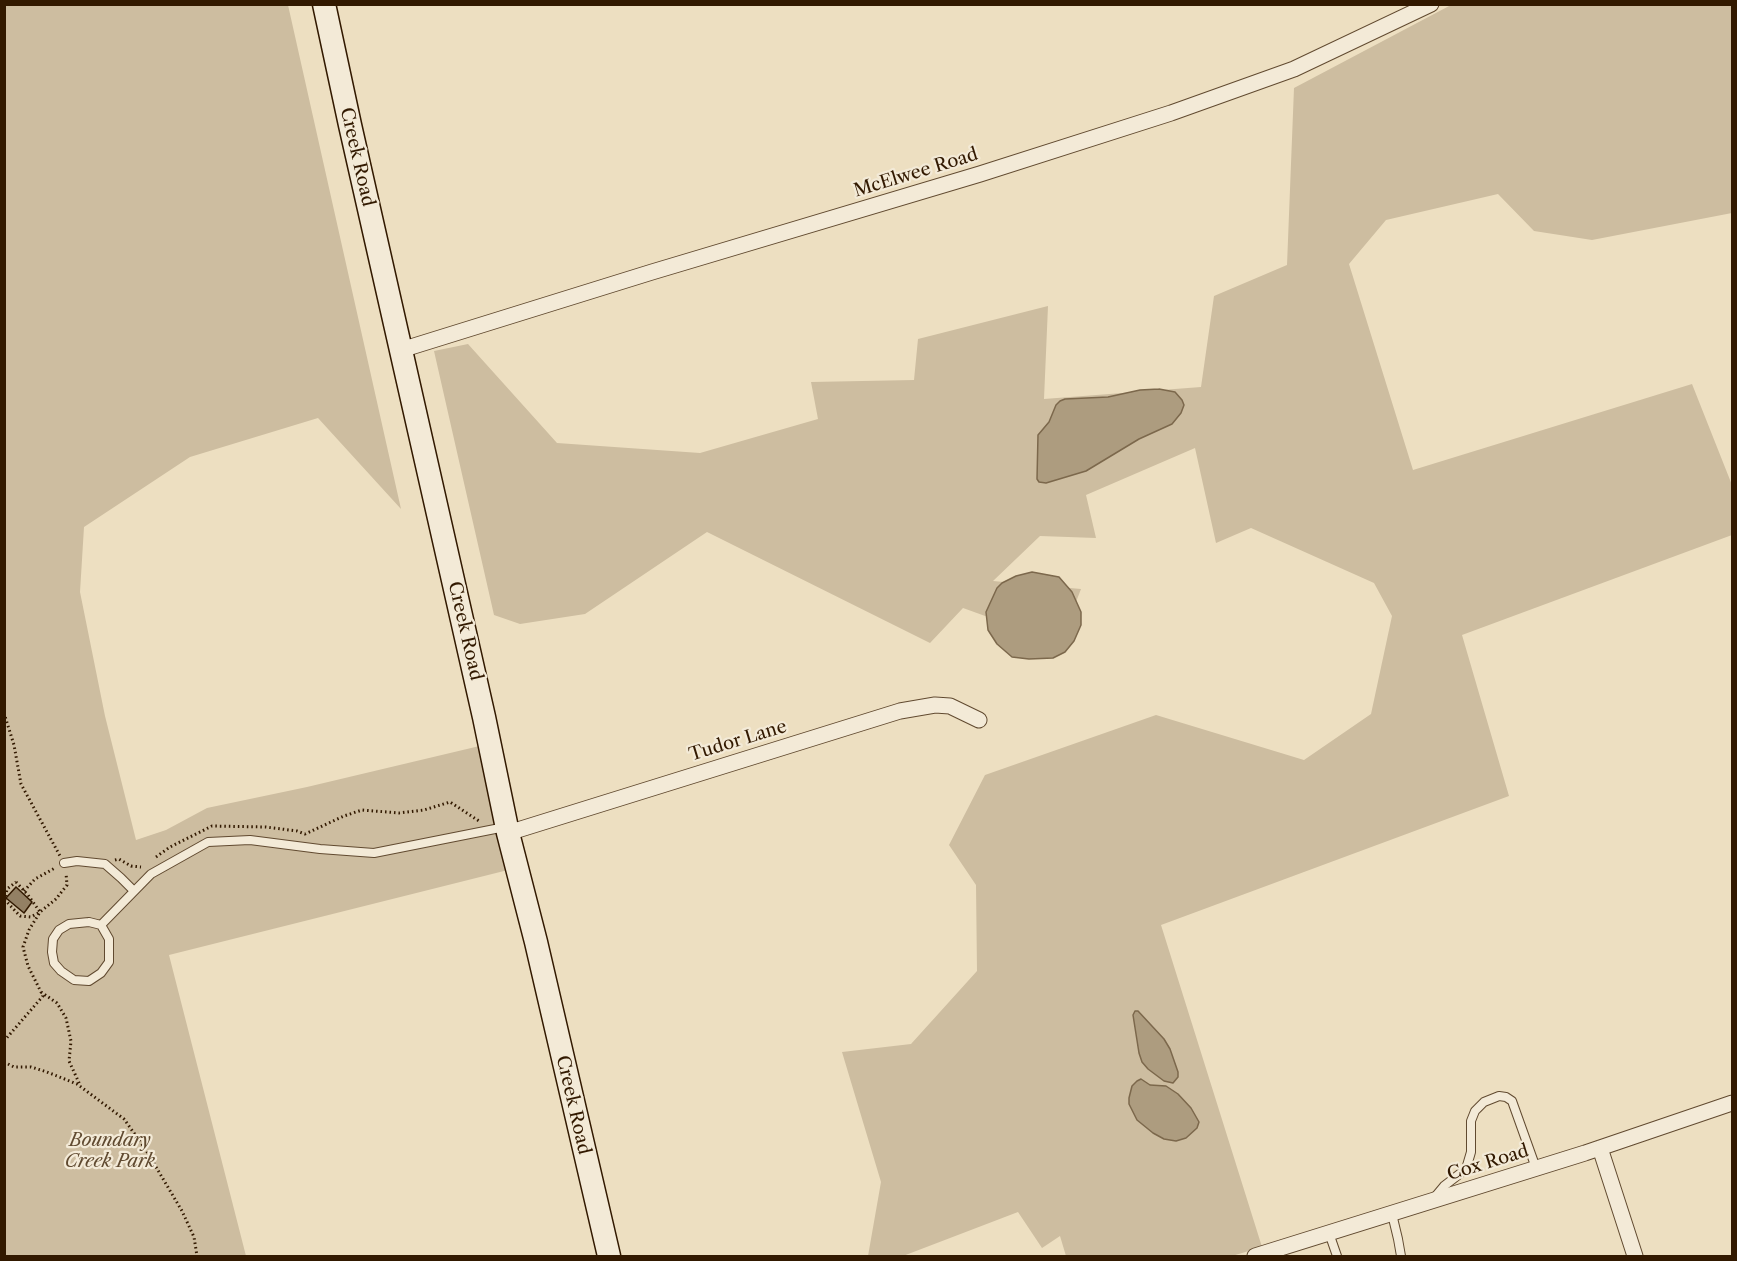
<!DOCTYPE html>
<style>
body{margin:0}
#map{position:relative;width:1737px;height:1261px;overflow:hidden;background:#eddfc1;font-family:"Libre Caslon Text",serif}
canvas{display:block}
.frame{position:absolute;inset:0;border:6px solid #321900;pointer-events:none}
</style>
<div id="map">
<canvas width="1737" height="1261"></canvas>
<div class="frame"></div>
</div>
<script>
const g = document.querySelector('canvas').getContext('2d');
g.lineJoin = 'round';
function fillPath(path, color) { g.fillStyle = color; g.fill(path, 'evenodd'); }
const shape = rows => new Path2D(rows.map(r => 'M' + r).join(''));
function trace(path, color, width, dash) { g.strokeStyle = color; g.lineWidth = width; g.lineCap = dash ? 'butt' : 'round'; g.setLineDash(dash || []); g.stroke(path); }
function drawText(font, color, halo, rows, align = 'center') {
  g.font = font + ' "Libre Caslon Text",serif'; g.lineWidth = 4.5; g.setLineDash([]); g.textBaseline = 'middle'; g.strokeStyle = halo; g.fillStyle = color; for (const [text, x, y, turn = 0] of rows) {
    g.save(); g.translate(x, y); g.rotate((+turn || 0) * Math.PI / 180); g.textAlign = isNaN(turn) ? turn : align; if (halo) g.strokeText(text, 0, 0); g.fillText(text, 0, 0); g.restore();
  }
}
const green = shape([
 [5,5,288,5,401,509,318,418,190,457,84,527,80,592,105,716,136,840,166,830,207,808,307,787,488,744,516,868,169,955,246,1256,5,1256],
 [1451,5,1732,5,1732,213,1592,240,1534,231,1498,194,1386,220,1349,264,1413,470,1692,384,1732,485,1732,535,1462,635,1509,796,1161,925,1262,1247,1232,1256,1066,1256,1060,1236,1042,1248,1018,1212,903,1256,868,1256,881,1182,842,1052,911,1044,977,971,976,885,949,845,985,775,1156,715,1304,760,1371,714,1392,616,1374,583,1251,528,1216,543,1195,448,1086,495,1096,538,1040,536,993,581,1081,589,1060,643,963,608,930,643,707,532,585,614,520,624,494,615,434,351,468,344,557,443,700,453,818,419,811,382,914,380,918,339,1048,306,1044,399,1201,387,1214,296,1287,265,1294,88]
]);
const water = shape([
 [1159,389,1175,392,1182,400,1184,405,1181,413,1172,424,1139,439,1086,471,1046,483,1039,482,1037,479,1038,435,1049,422,1056,405,1060,401,1065,399,1108,397,1140,390,1159,389],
 [1032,572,1059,577,1072,592,1081,612,1081,625,1074,641,1065,652,1053,658,1029,659,1012,657,997,644,988,630,986,612,997,588,1002,583,1016,576,1032,572],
 [1135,1011,1138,1011,1164,1039,1170,1049,1178,1072,1178,1077,1173,1083,1164,1081,1148,1069,1142,1062,1139,1053,1133,1015,1135,1011],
 [1141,1079,1150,1085,1166,1086,1178,1094,1191,1108,1199,1122,1197,1128,1186,1138,1176,1141,1164,1139,1153,1133,1137,1120,1129,1104,1129,1098,1132,1086,1137,1081,1141,1079]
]);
const building = shape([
 [16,887,32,902,24,913,6,898,16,887]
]);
const path = shape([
 [4,713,14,745,21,784,60,856],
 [156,857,170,847,212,826,266,827,297,831,305,834,344,816,362,810,399,813,424,810,450,802,479,821],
 [115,860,119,859,131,866,141,867],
 [16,882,28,895,40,912,31,917,20,916,5,900,7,889,16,882],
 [24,891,35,879,55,868],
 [41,992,57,1003,66,1018,71,1041,69,1061,80,1085],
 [4,1041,43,996,28,966,23,947,29,930,40,912,56,899,67,885,66,873],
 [4,1062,14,1067,31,1067,47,1072,77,1084,124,1119,146,1150,182,1211,194,1237,197,1256]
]);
const service = shape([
 [64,863,77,861,105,864,121,878,134,891],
 [89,922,101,925,109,939,109,962,101,973,89,981,74,980,61,971,54,963,52,952,53,939,59,930,69,924,89,922],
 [101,925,151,874,208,842,250,840,320,849,374,853,505,827],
 [1434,1198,1444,1186,1466,1169,1471,1152,1471,1121,1475,1111,1484,1102,1499,1096,1506,1097,1512,1101,1536,1168],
 [1392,1214,1398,1239,1401,1256],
 [1329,1233,1337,1256]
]);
const minor = shape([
 [401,350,652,272,980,174,1171,113,1294,69,1431,4],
 [508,833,900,711,935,705,950,706,979,720],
 [1600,1148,1635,1256],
 [1255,1256,1585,1153,1732,1103]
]);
const secondary = shape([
 [324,4,350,125,484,717,508,833,536,942,609,1256]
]);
const streetNames = [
 ["Creek Road",357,157,77],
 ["McElwee Road",916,173,-17],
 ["Creek Road",465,631,77],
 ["Tudor Lane",738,741,-17],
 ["Creek Road",573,1105,77],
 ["Cox Road",1488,1163,-17]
];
const parkNames = [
 ["Boundary",110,1141],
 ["Creek Park",110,1162]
];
fillPath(green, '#cdbda0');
fillPath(water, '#ad9c7f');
trace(water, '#7c684c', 1.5);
fillPath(building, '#938064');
trace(building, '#321900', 1.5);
trace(service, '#614a30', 10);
trace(minor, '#614a30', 17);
trace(secondary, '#321900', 25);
trace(path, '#321900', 3, [1.5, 3]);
trace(service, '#f3ead7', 8);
trace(minor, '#f3ead7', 15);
trace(secondary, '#f3ead7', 22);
drawText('18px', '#321900', '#f3ead7', streetNames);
drawText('italic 18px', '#604a30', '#f3ead7', parkNames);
</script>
